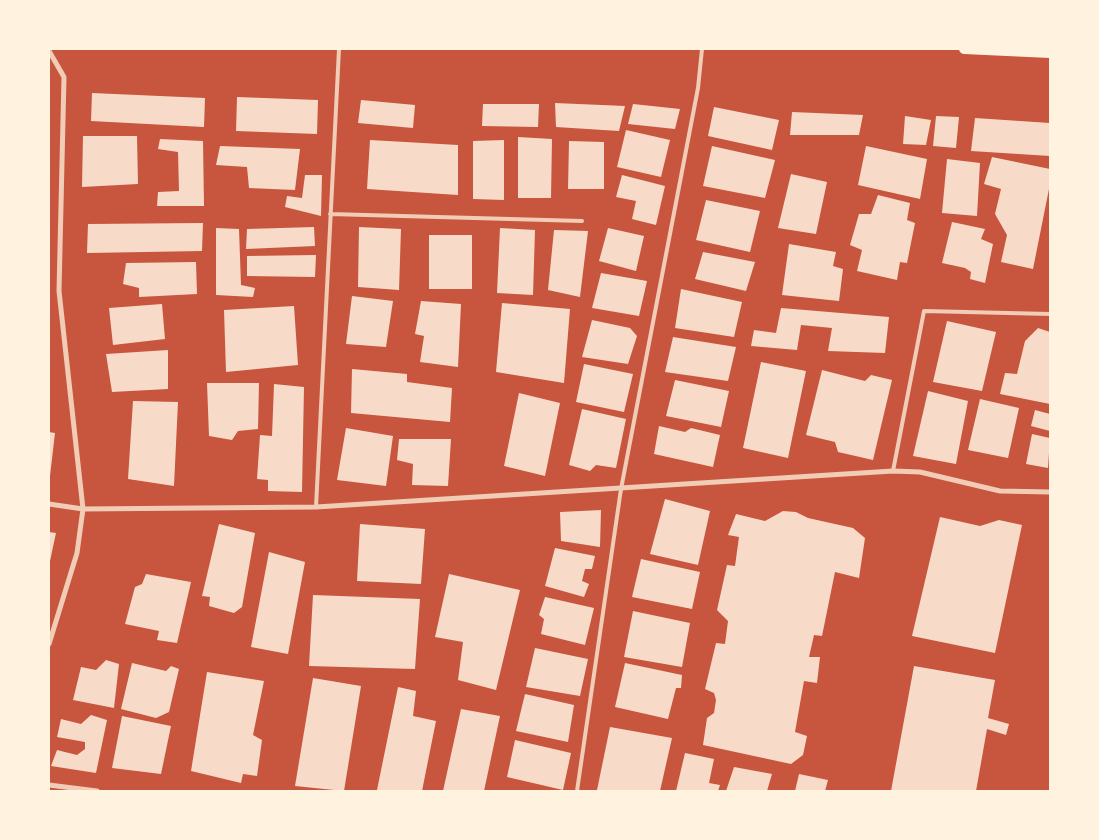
<!DOCTYPE html>
<style>
body{margin:0}
#map{position:relative;width:1099px;height:840px;overflow:hidden;background:#c8553d;font-family:Commissioner,sans-serif}
canvas{display:block}
.frame{position:absolute;inset:0;border:50px solid #fff3e0;pointer-events:none}
</style>
<div id="map">
<canvas width="1099" height="840"></canvas>
<div class="frame"></div>
</div>
<script>
const g = document.querySelector('canvas').getContext('2d');
g.lineJoin = 'round';
function fillPath(path, color) { g.fillStyle = color; g.fill(path, 'evenodd'); }
const shape = rows => new Path2D(rows.map(r => 'M' + r).join(''));
function trace(path, color, width, dash) { g.strokeStyle = color; g.lineWidth = width; g.lineCap = dash ? 'butt' : 'round'; g.setLineDash(dash || []); g.stroke(path); }
const building = shape([
 [92,93,205,98,204,127,91,121],
 [237,97,318,100,317,134,236,131],
 [361,100,415,105,413,128,358,123],
 [555,103,625,106,619,131,556,127],
 [483,104,539,104,538,127,482,126],
 [633,104,680,109,675,129,628,124],
 [714,107,779,120,772,150,708,136],
 [792,112,863,115,859,135,790,135],
 [905,116,931,120,926,145,903,144],
 [936,116,959,117,956,148,933,146],
 [975,118,1050,123,1050,156,971,151],
 [626,130,670,140,661,177,617,167],
 [83,136,137,136,138,184,82,187],
 [518,137,552,139,551,198,518,198],
 [160,139,203,141,204,206,157,206,158,192,179,191,178,152,158,149],
 [370,140,458,145,458,195,367,189],
 [504,140,504,200,473,199,473,141],
 [569,141,604,142,604,189,568,189],
 [220,146,300,149,295,190,249,188,247,167,216,165],
 [712,146,775,160,765,198,703,186],
 [866,146,927,159,920,199,858,185],
 [992,157,1050,169,1050,184,1033,269,1001,262,1007,235,995,214,1001,189,984,184],
 [947,159,980,163,977,216,942,213],
 [791,174,827,182,816,234,778,228],
 [305,175,322,175,321,216,285,207,287,196,302,198],
 [622,175,665,186,656,225,632,219,636,201,616,197],
 [878,195,910,203,907,220,915,223,907,263,900,262,897,280,857,271,862,250,850,245,859,214,871,214],
 [706,200,760,211,750,252,696,240],
 [952,222,985,229,981,239,993,244,985,283,970,279,971,272,965,268,942,263],
 [203,223,202,251,87,253,88,224],
 [314,227,315,246,246,249,247,229],
 [359,227,401,229,399,290,358,287],
 [216,228,239,229,241,285,255,288,253,297,216,295],
 [500,228,535,230,533,295,497,293],
 [608,228,644,236,636,271,599,261],
 [554,230,588,231,580,297,548,290],
 [429,235,472,235,472,289,429,289],
 [789,244,836,252,833,266,843,269,839,301,782,295],
 [703,252,755,262,746,291,695,279],
 [316,255,315,277,247,276,247,256],
 [196,262,197,294,139,297,139,288,123,284,126,263],
 [601,273,647,281,639,316,592,308],
 [681,289,742,302,734,337,675,328],
 [352,296,393,301,386,347,346,344],
 [421,301,461,304,458,367,420,362,424,336,415,334],
 [502,303,570,309,564,383,496,372],
 [162,304,165,339,113,345,109,308],
 [294,306,298,365,226,372,224,310],
 [781,308,889,317,885,353,828,351,832,328,801,325,797,350,751,346,754,330,776,333],
 [592,320,630,328,637,336,628,364,582,357],
 [947,321,996,332,982,391,933,382],
 [1038,328,1050,332,1050,404,1000,394,1005,373,1017,374,1025,341],
 [673,337,736,347,728,381,665,372],
 [168,350,168,389,112,392,106,354],
 [761,362,806,371,788,458,743,448],
 [584,364,633,374,624,412,576,402],
 [352,369,407,374,407,382,452,388,450,422,351,413],
 [822,370,865,381,871,375,892,380,873,460,838,452,835,442,806,435],
 [675,380,729,391,721,427,666,416],
 [207,383,259,383,258,429,238,431,232,440,209,436],
 [274,384,304,387,302,492,268,491,268,480,257,479,260,435,272,436],
 [928,391,968,401,956,464,913,456],
 [519,393,560,403,545,476,504,466],
 [980,399,1019,408,1008,458,968,450],
 [133,401,178,402,174,486,128,479],
 [582,409,626,419,616,468,596,465,590,471,569,465],
 [1035,410,1050,414,1050,431,1031,426],
 [659,426,685,432,691,428,720,435,713,467,654,454],
 [346,428,393,436,386,486,337,480],
 [49,432,55,433,50,476,49,476],
 [1032,434,1050,438,1048,468,1026,464],
 [399,439,451,439,448,486,412,485,413,464,397,460],
 [665,499,710,511,698,565,650,554],
 [601,510,600,547,561,541,560,512],
 [783,511,796,512,808,518,853,528,865,538,859,578,835,572,822,636,814,635,809,657,820,657,817,683,804,681,795,732,807,736,803,755,791,764,703,745,707,718,714,713,716,700,714,693,705,689,716,643,725,644,728,621,717,610,727,565,735,566,739,537,728,535,736,514,765,521],
 [940,517,980,526,999,520,1022,525,995,653,912,636],
 [219,524,255,533,242,607,234,613,209,606,210,597,202,596],
 [360,524,425,529,421,584,357,581],
 [49,532,56,533,50,561,49,560],
 [555,548,595,556,592,569,585,569,582,581,589,584,584,597,545,586],
 [269,552,305,562,288,654,251,647],
 [641,559,700,572,692,609,632,597],
 [146,574,191,582,177,643,157,640,159,631,125,624,135,587,142,584],
 [449,574,520,590,496,690,458,680,463,642,435,637],
 [313,595,420,599,415,669,309,666],
 [545,597,594,608,585,645,541,634,544,619,539,615],
 [633,611,690,623,682,667,624,657],
 [535,648,588,659,580,696,526,687],
 [106,660,119,664,114,708,73,700,81,667,96,670],
 [132,663,166,671,171,666,179,669,169,712,156,718,121,709],
 [625,663,682,675,681,688,676,688,668,719,615,707],
 [914,666,995,680,988,718,1009,724,1006,735,987,729,976,791,891,791],
 [207,672,264,681,253,735,262,740,257,776,243,774,241,783,191,771],
 [313,678,361,686,344,791,295,786],
 [398,687,416,691,413,716,436,721,422,791,377,790],
 [525,694,574,705,568,742,516,731],
 [461,709,500,716,484,791,443,791],
 [91,715,107,720,96,773,51,766,57,750,77,755,85,749,85,742,57,737,61,719,81,724],
 [122,716,171,726,161,774,112,768],
 [610,727,672,738,660,791,597,790],
 [515,740,571,753,563,790,507,777],
 [685,753,714,759,709,783,720,785,718,791,676,791],
 [734,767,772,774,767,791,726,791],
 [799,774,828,780,825,791,795,791]
]);
const service = shape([
 [330,214,582,221],
 [893,471,924,311,1050,314],
 [316,507,339,49],
 [577,791,621,489,698,88,702,49]
]);
const minor = shape([
 [49,51,64,77,59,291,83,509,77,553,49,644],
 [49,504,83,509,316,507,893,471,920,472,1000,491,1050,492],
 [49,785,97,791]
]);
const secondary = shape([
 [964,49,1050,53]
]);
fillPath(building, '#f7dbc8');
trace(service, '#f1ccb7', 4);
trace(minor, '#f1ccb7', 5);
trace(secondary, '#fff3e0', 10);
</script>
